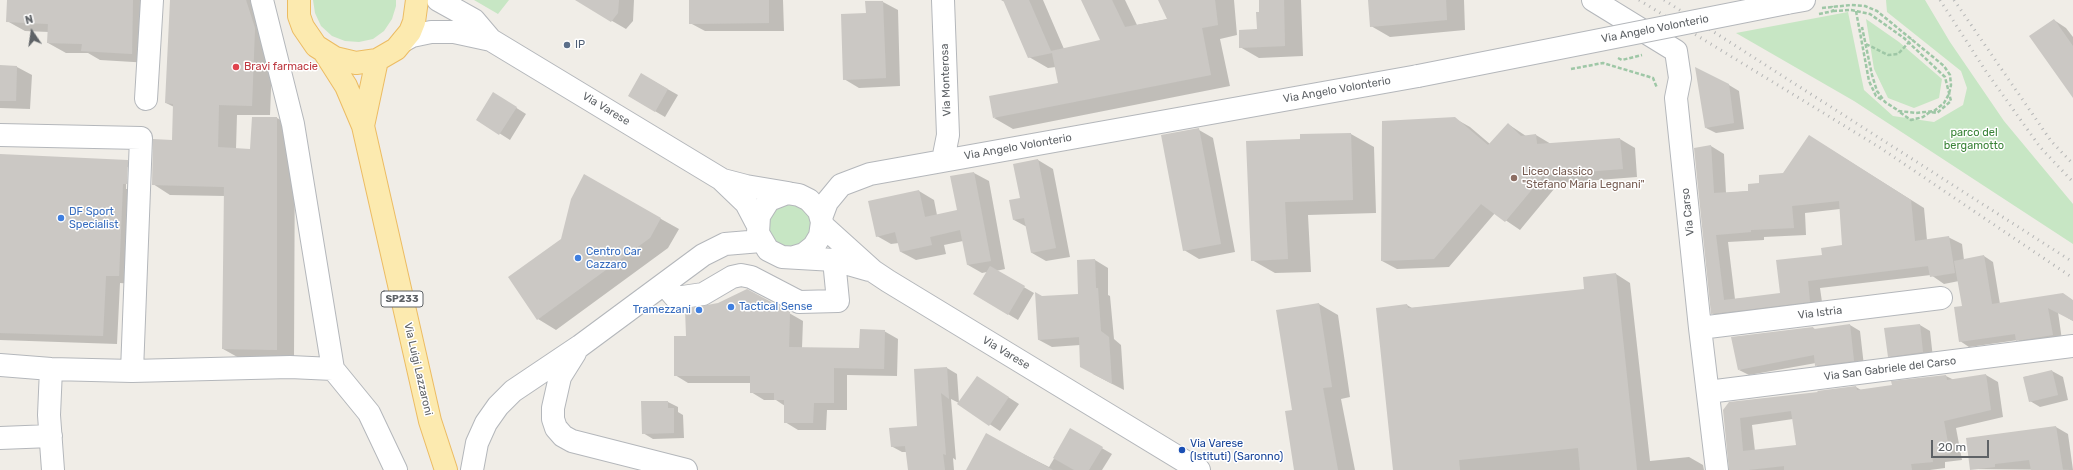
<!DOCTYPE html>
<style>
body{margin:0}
#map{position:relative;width:2073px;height:470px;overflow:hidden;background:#f0ede7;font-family:Rubik,sans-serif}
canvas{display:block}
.north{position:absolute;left:12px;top:12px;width:40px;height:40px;-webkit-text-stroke:3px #fff;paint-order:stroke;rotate:347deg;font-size:11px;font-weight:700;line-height:16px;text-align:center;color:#5e6266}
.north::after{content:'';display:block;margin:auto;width:14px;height:18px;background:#5e6266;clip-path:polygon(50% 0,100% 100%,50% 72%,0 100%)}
.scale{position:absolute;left:1931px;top:440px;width:58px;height:18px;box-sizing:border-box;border:2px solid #5e6266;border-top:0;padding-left:5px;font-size:12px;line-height:14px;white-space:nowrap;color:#5e6266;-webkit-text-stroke:3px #fff;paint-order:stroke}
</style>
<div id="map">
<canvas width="2073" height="470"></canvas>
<div class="north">N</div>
<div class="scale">20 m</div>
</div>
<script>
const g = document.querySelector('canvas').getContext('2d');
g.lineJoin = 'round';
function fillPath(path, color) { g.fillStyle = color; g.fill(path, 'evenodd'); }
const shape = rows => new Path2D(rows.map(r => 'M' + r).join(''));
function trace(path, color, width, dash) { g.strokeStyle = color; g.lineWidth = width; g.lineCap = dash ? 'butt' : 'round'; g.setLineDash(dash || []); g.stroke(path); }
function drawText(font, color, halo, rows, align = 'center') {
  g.font = font + ' Rubik,sans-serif'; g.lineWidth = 3; g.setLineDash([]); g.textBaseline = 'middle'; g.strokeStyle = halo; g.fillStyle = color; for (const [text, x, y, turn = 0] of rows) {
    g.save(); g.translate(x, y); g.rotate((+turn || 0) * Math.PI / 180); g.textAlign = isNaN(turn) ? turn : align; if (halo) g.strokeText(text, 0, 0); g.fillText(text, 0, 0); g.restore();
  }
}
const green = shape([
 [313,0,396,0,396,6,392,19,384,31,373,39,359,42,345,41,332,36,321,26,315,13],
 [474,0,509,0,498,14],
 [1886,0,1925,0,1950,42,2004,121,2073,204,2073,244,1854,101,1736,33,1848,12,1864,90,1893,116,1934,122,1963,105,1967,88,1961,71,1887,12],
 [1866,19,1899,42,1942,79,1939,98,1914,108,1888,98,1874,69],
 [793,202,812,216,810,239,789,250,769,239,767,216,771,210]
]);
const shadow = shape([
 [8,0,151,0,150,63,100,60,88,53,66,53,48,43,49,32,25,31,7,21],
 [171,0,260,0,273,39,270,115,237,115,236,149,251,150,277,118,295,128,294,360,241,359,223,349,225,196,170,195,153,184,173,141,174,107,166,103],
 [576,0,634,0,633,21,626,29],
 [690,0,783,0,784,31,705,31,690,23],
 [1001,0,1043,0,1064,49,1102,41,1082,0,1125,0,1137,25,1168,19,1159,0,1234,0,1237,35,1220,39,1230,86,1013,129,994,118,1059,83,1056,67,1048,68,1029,57,1005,2],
 [1260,0,1301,0,1303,56,1259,58,1240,47,1258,30],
 [1369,0,1464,0,1465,30,1390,37,1371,26],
 [866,2,883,2,898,10,900,86,859,88,844,79,867,14],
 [2054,20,2066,28,2073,37,2073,92],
 [0,66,17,67,32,75,30,109,0,108],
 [641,74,678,95,665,117,629,96],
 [1729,85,1739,91,1744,129,1716,133,1706,128],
 [504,100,526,114,510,140,477,119],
 [1454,118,1470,127,1490,144,1508,124,1526,136,1536,135,1551,144,1620,139,1635,148,1637,177,1559,183,1520,230,1495,213,1449,267,1397,269,1382,261],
 [1199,130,1213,138,1235,252,1199,259,1184,250],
 [1351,134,1374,147,1376,213,1308,215,1311,272,1275,273,1252,260,1301,140],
 [1822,144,1924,208,1927,240,1948,237,1962,244,1964,260,1984,256,1993,262,2000,304,2073,301,2073,321,2058,312,2062,340,2027,346,2018,340,1969,347,1960,341,1963,307,1959,281,1944,284,1931,275,1820,288,1823,309,1725,321,1712,313,1711,146,1724,154,1726,193,1749,191,1760,184,1784,174],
 [1840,209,1843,246,1823,256,1782,294,1735,299,1728,242,1764,240,1764,237,1806,235,1805,213],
 [0,155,127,161,142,169,133,284,120,283,117,344,0,340],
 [126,167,128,167,128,189,126,189],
 [1038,160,1053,169,1070,257,1046,261,1032,253,1027,227,1014,220,1021,198,1015,165],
 [974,173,989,181,1005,269,996,271,1034,293,1018,320,974,294,987,272,982,273,968,265,963,241,944,245,946,254,916,260,901,252,899,243,891,244,877,236,919,191,934,200,937,215,958,211],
 [584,176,679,229,668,248,556,330,538,319,562,239],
 [1095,260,1108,268,1108,295,1110,296,1114,339,1121,345,1124,390,1093,374,1080,345,1052,347,1039,340,1042,297,1079,295,1078,261],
 [1616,274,1630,283,1650,461,1689,457,1703,465,1704,470,1394,470,1407,305,1412,308,1586,290],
 [1319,304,1338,315,1350,397,1341,399,1355,470,1295,470,1293,411],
 [789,313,803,321,802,348,860,349,884,331,898,339,897,376,847,375,847,410,827,410,826,430,798,430,785,422,785,406,776,400,764,400,751,392,751,383,688,383,675,375,687,337],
 [1850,325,1860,331,1864,366,1826,371,1816,365,1816,363,1749,375,1739,370,1813,328,1817,330],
 [1920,325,1930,331,1933,358,1899,362,1889,356,1885,329],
 [947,368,957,374,959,403,951,399,956,460,953,458,954,470,909,470,907,452,902,452,891,446,918,427],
 [2052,371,2063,377,2068,400,2040,407,2030,401,2024,377],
 [1986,375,1998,382,2003,417,1956,428,1962,460,1945,462,1945,468,1930,470,1731,470,1725,410,1856,387,1861,390,1893,386,1892,382,1946,376,1954,380],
 [1793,419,1797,446,1755,451,1752,425],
 [977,377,1019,404,1000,431,959,404],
 [668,402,678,407,678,412,683,415,684,438,653,439,643,433],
 [2056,427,2068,434,2073,470,1971,469],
 [1071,430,1112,454,1102,470,975,470,986,435,1049,467]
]);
const building = shape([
 [7,0,133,0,132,54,81,51,82,44,47,43,48,24,6,22],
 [170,0,246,0,255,28,252,106,219,105,218,147,250,149,252,117,277,117,277,350,222,349,224,187,152,185,153,139,172,140,173,104,165,103],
 [575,0,619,0,618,13,611,22],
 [689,0,769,0,769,23,689,24],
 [1003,0,1029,0,1051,51,1100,40,1081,0,1112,0,1125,27,1167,19,1158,0,1215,0,1218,25,1202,28,1211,75,993,118,989,96,1058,83,1052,53,1028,58],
 [1259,0,1284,0,1285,46,1239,48,1239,30,1257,29,1256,12,1259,12],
 [1368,0,1446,0,1447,20,1370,27],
 [865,1,883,1,886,78,843,80,841,14,866,13],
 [2054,19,2073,46,2073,98,2029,36],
 [0,65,17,66,16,101,0,101],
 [1695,67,1729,84,1734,123,1705,128],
 [641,73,668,89,655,112,628,96],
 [493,92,517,107,499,135,476,120],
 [1455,117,1488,145,1508,123,1521,136,1536,134,1537,144,1620,138,1623,169,1544,175,1505,222,1481,204,1434,259,1381,261,1382,121],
 [1199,128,1221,244,1183,251,1161,135],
 [1351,133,1353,200,1285,202,1288,259,1251,261,1246,141,1300,139,1300,134],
 [1809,135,1911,200,1915,241,1949,236,1955,273,1930,277,1928,266,1808,281,1810,302,1711,314,1694,148,1711,145,1714,193,1748,191,1748,184,1759,183,1759,175,1783,173],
 [1839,201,1842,245,1821,248,1822,255,1776,260,1780,293,1724,300,1716,235,1751,232,1751,230,1794,228,1792,206],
 [0,154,128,160,127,184,123,184,119,276,106,276,103,336,0,333],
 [1038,159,1056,248,1031,253,1024,218,1013,220,1009,200,1020,198,1013,164],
 [974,172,991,261,967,265,960,230,930,237,932,245,900,252,895,232,876,237,868,201,919,190,925,217,957,210,950,176],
 [584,174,661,218,650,238,537,320,508,277,561,239,571,199],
 [1984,255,1992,304,2063,293,2073,300,2073,321,2048,308,2053,335,2016,341,2015,334,1959,342,1954,307,1962,306,1954,261],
 [1095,259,1096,288,1098,288,1101,331,1109,337,1112,384,1080,367,1079,337,1038,340,1035,292,1042,296,1078,294,1077,260],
 [990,266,1025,286,1008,315,973,294],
 [1616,273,1637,470,1580,470,1578,448,1459,460,1460,470,1393,470,1376,308,1407,304,1408,308,1584,289,1583,277],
 [747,289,790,312,789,347,859,348,860,329,885,330,884,369,834,368,834,403,814,403,813,423,784,423,784,400,774,400,774,393,750,393,750,376,674,376,674,336,686,336,685,309,718,303],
 [1319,303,1332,387,1323,388,1338,470,1294,470,1285,411,1292,410,1276,310],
 [1850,324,1854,361,1815,366,1814,355,1738,370,1731,337,1813,327,1814,329],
 [1920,324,1923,352,1888,357,1884,328],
 [947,367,949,399,941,393,946,455,943,454,945,470,908,470,905,446,891,447,889,428,917,426,914,369],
 [2052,370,2058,395,2029,402,2023,377],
 [1986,374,1991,410,1944,421,1950,454,1932,456,1933,462,1911,464,1912,470,1784,470,1784,466,1748,470,1729,470,1723,410,1729,402,1818,392,1817,391,1856,386,1857,390,1892,385,1891,381,1946,375,1947,380],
 [1791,411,1796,445,1743,451,1740,418],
 [977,376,1009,397,989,426,957,404],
 [641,401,668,401,668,408,674,408,674,433,642,434],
 [2056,426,2063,470,2031,470,2029,460,1995,464,1995,467,1970,470,1966,438],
 [1070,428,1103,447,1089,470,1074,470,1053,458],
 [986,433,1053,470,966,470]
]);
const path = shape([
 [1822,8,1851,5,1865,6,1877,11,1944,66,1950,75,1951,85,1949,94,1944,103,1934,111,1916,113,1899,111,1885,102,1877,91,1872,75,1862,27],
 [1833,11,1851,10,1870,14,1904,38,1945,77,1951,101,1937,113,1930,112,1923,117,1911,120,1898,111],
 [1856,11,1869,81,1876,96,1882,100],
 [1819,14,1833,11,1832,6],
 [1866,44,1888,55,1898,54,1912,39],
 [1618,58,1622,60,1642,55],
 [1571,69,1603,63,1653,78,1657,88]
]);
const minor = shape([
 [262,0,293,124,333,369],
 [438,0,474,20,491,40],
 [1593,0,1676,51,1680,78,1676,98,1700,328,1717,470],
 [1787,3,1804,0],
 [403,41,412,36,431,32,454,32,491,40,721,179,746,203,757,224],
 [146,99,152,0],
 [0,135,141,138,132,371],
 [943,160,948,135,943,0],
 [723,180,746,186,788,193],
 [821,218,827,202,841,185,870,174,1418,76],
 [822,225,873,271,888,281,1199,470],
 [794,257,804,254,814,246,820,236,822,222,819,211,809,200,799,195,787,193,769,200,759,216,758,233,768,250,782,257,834,260,869,270],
 [664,284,676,298,703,294,732,277,741,275,751,277,799,302,838,301,834,260],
 [1700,328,1941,298],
 [575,353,560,377,553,408,553,419,556,428,563,436,572,441,686,470],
 [0,365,51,369,132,371,290,367,333,369,369,413,396,470],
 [51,369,49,415,53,470],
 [1708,392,2073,346],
 [0,438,51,436],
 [472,470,477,443,486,423,498,406,513,391,580,346,703,255,725,244,761,241]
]);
const major = shape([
 [299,0,299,16,303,27,316,46,335,58,356,63,377,60,396,49,410,32,414,22,417,0],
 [325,53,346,86,363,126,430,421,446,470],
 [363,126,377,60]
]);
const rail = shape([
 [1639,0,1879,147,2073,278],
 [1664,0,2073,262],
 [1940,0,1985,70,2040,147,2073,182],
 [1954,0,2051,141,2073,164]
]);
const minorBridge = shape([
 [1418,76,1787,3]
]);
const markers = [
 [567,45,4,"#5c6f8a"],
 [236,67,4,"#e0444e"],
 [1514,178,4,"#8d6e63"],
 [61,218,4,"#3f7fe0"],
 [578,258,4,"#3f7fe0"],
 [731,307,4,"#3f7fe0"],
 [699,310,4,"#3f7fe0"],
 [1182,450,4,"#1a4fb4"]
];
const shields = [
 [402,299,42]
];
const shieldNames = [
 ["SP233",402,299]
];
const streetNames = [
 ["Via Angelo Volonterio",1655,29,-11],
 ["Via Monterosa",946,80,-92],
 ["Via Angelo Volonterio",1337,90,-10],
 ["Via Varese",606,109,31],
 ["Via Angelo Volonterio",1018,147,-10],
 ["Via Carso",1688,212,-96],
 ["Via Istria",1820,313,-7],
 ["Via Varese",1006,353,31],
 ["Via Luigi Lazzaroni",418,369,77],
 ["Via San Gabriele del Carso",1890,369,-7]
];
const serviceNames = [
 ["IP",575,45]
];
const healthNames = [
 ["Bravi farmacie",244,67]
];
const parkNames = [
 ["parco del",1974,133],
 ["bergamotto",1974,146]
];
const educationNames = [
 ["Liceo classico",1522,172],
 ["\"Stefano Maria Legnani\"",1522,185]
];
const shopNames = [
 ["DF Sport",69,212],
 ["Specialist",69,225],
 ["Centro Car",586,252],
 ["Cazzaro",586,265],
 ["Tactical Sense",739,307],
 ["Tramezzani",691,310,"right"]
];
const transitNames = [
 ["Via Varese",1190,444],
 ["(Istituti) (Saronno)",1190,457]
];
fillPath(green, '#c7e6c4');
fillPath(shadow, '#0003');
fillPath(building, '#cbc8c4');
trace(minor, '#b4b7bb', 24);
trace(major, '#ecbc63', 24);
trace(path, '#9ec7a6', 2.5, [4, 2]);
trace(minor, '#fff', 22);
trace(major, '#fceaaf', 22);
trace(rail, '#b5b6b6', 3, [1, 5]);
trace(minorBridge, '#b4b7bb', 24, []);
trace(minorBridge, '#fff', 22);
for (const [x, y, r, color] of markers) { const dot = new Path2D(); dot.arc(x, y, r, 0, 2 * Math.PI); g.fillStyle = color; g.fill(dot); trace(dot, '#fff', 1.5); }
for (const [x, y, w] of shields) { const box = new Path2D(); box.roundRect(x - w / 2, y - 8, w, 16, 3); g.fillStyle = '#fff'; g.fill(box); trace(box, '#5e6266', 1); }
drawText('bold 10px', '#5e6266', null, shieldNames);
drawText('11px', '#5e6266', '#fff', streetNames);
drawText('11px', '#4e5e75', '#fff', serviceNames, 'left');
drawText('11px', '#be3a42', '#fff', healthNames, 'left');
drawText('11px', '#3a8338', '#fff', parkNames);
drawText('11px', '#785e54', '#fff', educationNames, 'left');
drawText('11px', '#366cbe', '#fff', shopNames, 'left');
drawText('11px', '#164399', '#fff', transitNames, 'left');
</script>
